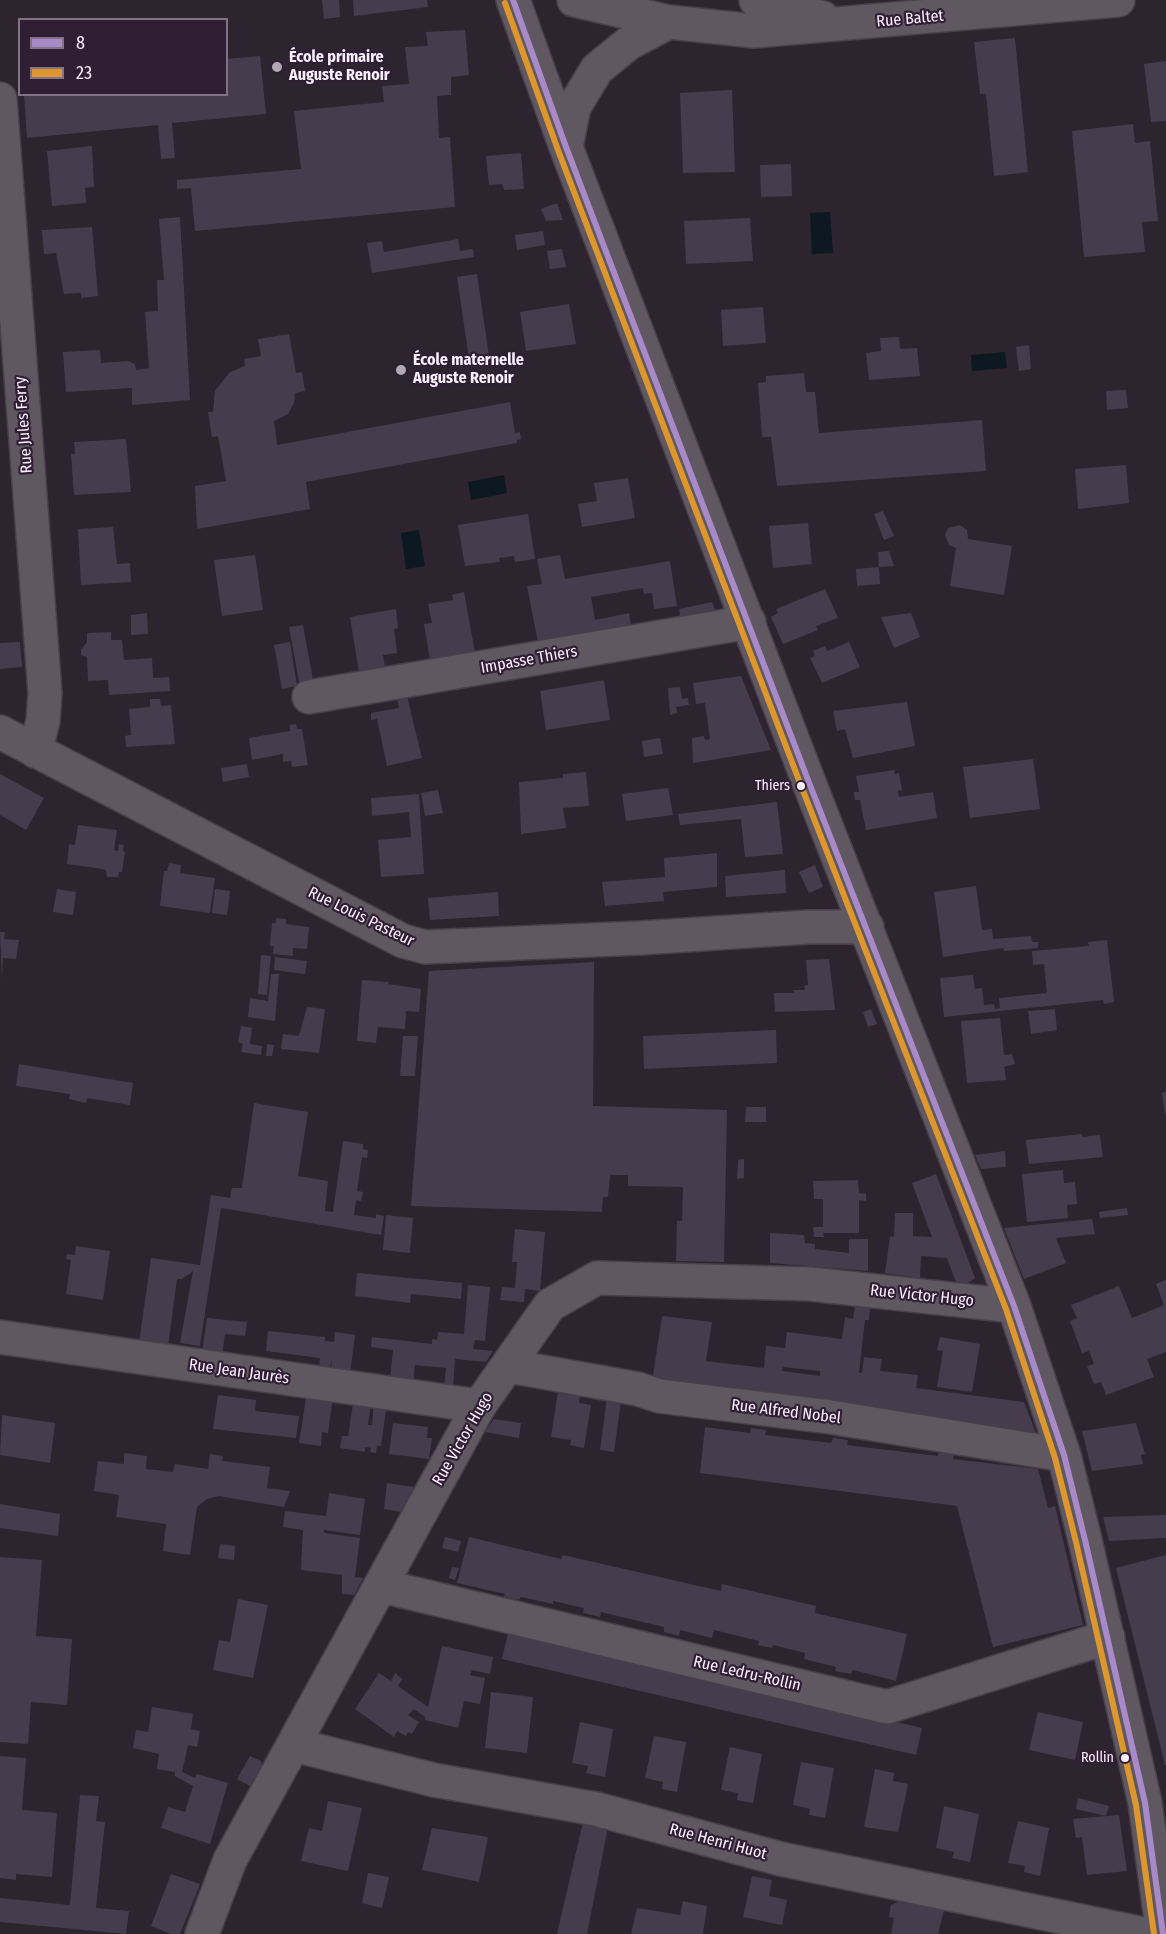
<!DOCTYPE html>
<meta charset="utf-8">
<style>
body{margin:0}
#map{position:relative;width:1166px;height:1934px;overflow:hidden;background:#2d242f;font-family:"Fira Sans Condensed",sans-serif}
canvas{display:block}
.legend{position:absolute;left:18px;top:18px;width:210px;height:78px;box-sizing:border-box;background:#301f34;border:2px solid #817385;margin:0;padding:8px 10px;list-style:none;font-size:18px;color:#fbf0fe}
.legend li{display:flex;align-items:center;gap:12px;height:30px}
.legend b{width:30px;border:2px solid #817385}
</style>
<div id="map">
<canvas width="1166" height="1934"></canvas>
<ul class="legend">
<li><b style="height:8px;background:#a98ac9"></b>8</li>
<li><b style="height:8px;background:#dd972d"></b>23</li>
</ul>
</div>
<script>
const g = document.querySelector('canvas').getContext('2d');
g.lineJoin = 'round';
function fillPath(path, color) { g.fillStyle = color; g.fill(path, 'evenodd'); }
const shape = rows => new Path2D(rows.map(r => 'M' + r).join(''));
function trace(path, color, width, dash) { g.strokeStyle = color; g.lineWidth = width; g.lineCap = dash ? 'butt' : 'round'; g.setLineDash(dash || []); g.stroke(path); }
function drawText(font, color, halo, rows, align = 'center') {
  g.font = font + ' "Fira Sans Condensed",sans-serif'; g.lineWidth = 4.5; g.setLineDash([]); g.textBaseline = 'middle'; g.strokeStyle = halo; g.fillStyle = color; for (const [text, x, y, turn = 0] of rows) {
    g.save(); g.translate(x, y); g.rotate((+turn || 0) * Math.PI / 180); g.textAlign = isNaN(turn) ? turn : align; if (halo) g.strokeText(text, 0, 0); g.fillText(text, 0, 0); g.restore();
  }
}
const water = shape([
 [830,212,833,253,812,254,810,213],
 [1005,352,1007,368,972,371,971,355],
 [504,475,507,493,471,500,468,482],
 [419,530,425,566,406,569,401,533]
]);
const building = shape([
 [322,0,339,0,340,17,324,19],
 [353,0,427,0,428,7,354,16],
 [465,30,469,75,451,77,451,95,437,96,439,138,450,137,455,207,195,231,191,188,177,189,177,180,301,169,294,111,384,102,382,86,409,84,405,47,428,46,426,32],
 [1015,38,1028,172,994,176,986,94,980,94,974,42],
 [260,56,266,114,172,123,175,158,161,159,158,125,27,138,24,94,226,94,226,59],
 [1166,61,1166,121,1151,122,1144,64],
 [732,90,735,172,683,173,680,93],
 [1133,124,1135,143,1150,141,1158,221,1142,222,1145,252,1084,257,1072,131],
 [92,146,94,187,85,188,86,203,52,206,47,151],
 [521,153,524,189,504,190,502,184,489,185,486,156],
 [791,164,792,196,761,197,760,165],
 [557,203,563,220,546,221,541,209],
 [180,217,190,400,132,405,132,388,66,392,63,352,100,350,101,363,128,361,135,364,136,370,149,368,145,312,158,311,157,280,164,280,159,219],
 [750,218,753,261,686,264,684,221],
 [92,227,98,296,81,298,81,293,64,294,56,253,44,254,42,230],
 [543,231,545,245,517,250,515,235],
 [458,239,460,251,473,249,474,257,372,273,367,243,382,241,384,252],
 [562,249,566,267,550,269,547,251],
 [477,274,489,356,469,359,457,277],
 [569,304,576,344,526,351,520,312],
 [763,307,766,343,723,346,721,310],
 [289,334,296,373,302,372,305,391,295,393,294,403,288,414,274,421,277,445,510,402,515,433,520,432,521,439,517,440,517,443,306,482,310,509,197,529,195,486,226,481,218,436,212,437,208,412,213,412,215,391,230,372,245,366,244,359,261,356,258,339],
 [899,337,900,349,917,348,920,376,869,380,866,353,881,351,880,338],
 [1029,345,1031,369,1019,371,1016,347],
 [804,373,806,392,815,392,819,433,982,420,986,471,777,486,771,437,762,437,758,383,766,382,766,376],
 [1126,390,1128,408,1107,410,1106,391],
 [126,439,131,492,74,495,71,454,75,454,74,442],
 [1126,465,1129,503,1078,509,1075,469],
 [628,478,635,518,582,527,578,504,597,501,594,483],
 [883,511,894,536,884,540,874,514],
 [528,514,535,559,515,562,514,556,499,558,500,562,465,566,458,525],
 [808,523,812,564,773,568,769,526],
 [960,525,967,530,968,539,1012,546,1004,595,950,586,956,548,949,545,945,535,948,528],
 [113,527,117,564,130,563,131,582,81,585,78,529],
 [889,551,894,566,879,567,878,552],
 [255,555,263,610,222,616,214,560],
 [560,555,565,579,670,561,677,606,654,609,652,593,644,594,643,588,591,597,595,620,629,613,632,631,539,647,527,586,542,584,537,559],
 [879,567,880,584,857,586,856,569],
 [825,589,838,618,816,626,818,630,783,644,771,617,778,613,776,609],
 [464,592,476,658,431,666,424,624,432,623,428,604,453,600,452,595],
 [712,602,718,617,681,623,679,609],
 [396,609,398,628,394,629,397,653,383,655,385,667,359,672,350,617],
 [147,613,148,634,131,635,131,615],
 [911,613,920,637,894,648,881,617],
 [303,625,313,680,299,682,289,627],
 [111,632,111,640,122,640,124,660,152,658,153,678,169,677,170,691,109,695,108,680,88,681,87,657,81,655,81,650,87,642,87,633],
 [20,642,22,667,0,669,0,643],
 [290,642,297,686,282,689,274,645],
 [849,642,860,667,822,683,810,658,815,656,813,651,825,646,827,651],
 [741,676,771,750,693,763,692,738,704,736,705,740,710,739,705,703,696,704,693,683],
 [604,680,610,720,546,730,540,691],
 [680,687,682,699,688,698,689,705,676,707,677,713,670,715,668,688],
 [406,692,422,758,387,766,377,719,371,720,371,713,399,708,396,695],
 [150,699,160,699,161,706,171,705,175,744,126,747,125,736,131,735,129,709,150,707],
 [907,702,915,746,853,758,845,729,837,731,833,711],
 [296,724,297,729,302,729,308,765,292,767,291,761,283,762,283,754,252,760,249,738,290,731,290,725],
 [660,738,663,754,644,757,642,741],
 [1033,759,1040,809,970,818,963,767],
 [247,764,249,777,223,782,221,768],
 [894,770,895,774,899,773,902,790,898,791,899,797,933,792,937,818,866,830,860,800,855,800,854,792,859,792,856,776],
 [586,772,589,806,563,808,566,828,521,834,519,782,563,778,563,774],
 [0,774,44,798,26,830,0,815],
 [668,788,673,815,626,821,622,794],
 [438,790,443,813,425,816,421,793],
 [419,794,424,874,381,877,378,840,411,837,409,812,372,816,371,798],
 [777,802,783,854,745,857,741,819,680,825,678,814],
 [78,825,117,830,114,850,118,851,119,844,124,845,123,851,125,852,122,872,119,872,118,877,107,877,106,870,103,869,67,864,69,844,75,845],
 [717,853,717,887,663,892,664,901,605,906,602,882,665,877,664,858],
 [169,863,181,865,180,873,215,878,210,913,160,906,164,871,167,871],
 [815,865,823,887,809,893,799,872],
 [785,870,786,893,726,897,725,876],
 [976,886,982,930,992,929,993,939,1031,936,1032,942,1038,942,1038,948,1004,951,1003,948,943,957,934,892],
 [57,889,76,892,73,915,53,912],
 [215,889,230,891,227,915,212,913],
 [498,892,499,916,430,920,428,898],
 [276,918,286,919,286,924,309,927,307,949,293,948,293,956,273,954,274,946,270,946,272,923,276,923],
 [0,932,5,932,4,939,19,940,16,959,3,958,2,979],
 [1107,940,1114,1002,1104,1004,1103,1000,944,1017,940,978,973,975,975,989,982,988,984,1005,994,1004,995,1009,1000,1008,999,998,1047,993,1044,964,1033,965,1032,951,1089,946,1088,942],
 [261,955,271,956,267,995,258,994],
 [275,957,307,961,305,974,274,970],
 [829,959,835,1010,775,1012,774,993,794,993,794,990,805,990,804,986,808,985,806,960],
 [594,962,593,1106,727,1110,724,1262,676,1261,677,1221,682,1221,683,1187,628,1186,628,1175,610,1175,608,1197,603,1197,602,1212,411,1206,429,971],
 [271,974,279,974,275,1021,248,1017,250,998,268,1001],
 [362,980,389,982,388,984,421,989,419,1012,406,1011,405,1029,378,1027,376,1043,357,1041],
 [307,1007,325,1009,319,1053,281,1049,283,1034,299,1036],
 [871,1009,877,1024,868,1027,863,1012],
 [1055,1009,1057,1030,1031,1034,1028,1011],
 [1000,1018,1004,1055,1012,1054,1015,1064,1004,1067,1006,1080,967,1083,961,1021],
 [241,1026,252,1028,250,1044,262,1046,261,1055,241,1052,243,1044,238,1042],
 [776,1030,777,1063,644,1069,643,1036],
 [403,1036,418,1036,415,1076,400,1076],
 [267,1044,274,1045,272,1056,266,1056],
 [19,1064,133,1083,130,1105,87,1098,86,1103,69,1099,70,1094,16,1086],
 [1166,1092,1166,1114,1165,1114,1162,1093],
 [254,1103,308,1112,298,1176,328,1181,325,1211,333,1212,343,1141,363,1144,363,1149,368,1150,367,1158,362,1157,357,1191,363,1192,361,1201,356,1200,354,1215,376,1218,376,1214,384,1216,381,1235,221,1208,200,1346,180,1343,193,1271,182,1279,177,1279,168,1347,139,1343,151,1258,200,1265,211,1195,230,1198,232,1188,242,1188],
 [746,1107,766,1107,766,1122,745,1122],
 [1082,1134,1082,1137,1100,1135,1103,1157,1029,1164,1026,1140],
 [1005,1151,1006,1167,981,1169,975,1155],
 [744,1159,744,1178,737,1179,738,1160],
 [1063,1170,1064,1183,1075,1182,1077,1204,1067,1205,1068,1218,1027,1222,1022,1174],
 [936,1174,975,1278,967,1284,956,1282,947,1258,921,1256,920,1278,885,1273,890,1236,894,1237,895,1213,913,1213,913,1236,932,1237,912,1183],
 [858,1180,859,1193,866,1194,866,1201,859,1200,859,1233,823,1233,824,1237,814,1237,813,1227,823,1227,823,1199,814,1199,813,1181],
 [1127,1208,1128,1215,1100,1218,1099,1212],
 [386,1215,413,1218,410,1253,383,1250],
 [1092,1219,1095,1234,1056,1238,1066,1263,1024,1279,1004,1228],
 [515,1229,545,1232,540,1291,525,1289,524,1302,500,1300,502,1287,515,1288,517,1262,512,1262],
 [770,1233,804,1235,805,1243,815,1244,815,1249,849,1253,849,1239,868,1239,868,1271,770,1263],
 [76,1246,110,1251,103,1300,66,1294,71,1260,66,1259,67,1254,75,1255],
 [357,1273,462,1283,461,1299,411,1294,410,1303,355,1296],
 [1166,1280,1166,1352,1147,1359,1154,1377,1106,1395,1101,1382,1094,1384,1087,1366,1094,1364,1089,1351,1082,1353,1070,1321,1077,1318,1071,1305,1119,1286,1132,1318,1164,1305,1156,1284],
 [468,1285,490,1287,485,1341,475,1340,473,1349,493,1351,486,1362,455,1359,453,1389,444,1388,446,1368,415,1365,413,1383,390,1380,393,1350,371,1347,372,1337,432,1344,432,1339,437,1340,438,1332,464,1334],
 [855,1305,870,1306,869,1320,865,1320,859,1373,862,1373,864,1357,882,1359,880,1371,918,1375,916,1388,1024,1402,1036,1433,652,1382,662,1316,712,1322,706,1361,764,1368,766,1346,785,1348,787,1332,842,1339,845,1317,853,1319],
 [783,1367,820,1371,820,1376,782,1371],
 [207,1318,247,1322,245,1336,225,1334,222,1355,202,1352],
 [268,1331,325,1337,325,1341,334,1342,335,1332,355,1335,350,1374,331,1371,332,1359,329,1371,319,1369,320,1358,266,1351],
 [940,1337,980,1344,972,1392,937,1387,943,1351,937,1350],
 [558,1391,580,1395,579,1403,591,1405,584,1448,570,1445,571,1440,551,1437],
 [307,1392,333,1396,328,1433,322,1432,321,1446,299,1443],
 [218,1395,256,1400,255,1411,299,1416,296,1438,213,1429],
 [354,1398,371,1401,368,1425,372,1425,374,1401,387,1403,381,1446,377,1446,376,1453,370,1452,371,1448,365,1447,365,1452,340,1448,342,1436,348,1436],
 [607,1398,621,1401,614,1452,600,1450],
 [2,1415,55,1423,50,1463,0,1455],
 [494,1419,521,1423,519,1438,485,1432],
 [393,1423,428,1427,427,1438,432,1438,429,1459,389,1454],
 [1136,1423,1145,1454,1141,1455,1143,1464,1092,1471,1082,1431],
 [705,1427,750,1433,751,1428,766,1430,765,1435,831,1443,833,1438,848,1440,847,1445,938,1456,939,1451,954,1453,953,1459,1038,1469,1048,1508,1055,1506,1083,1625,993,1647,957,1506,700,1473],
 [124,1453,147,1456,146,1469,173,1472,175,1464,208,1469,210,1454,223,1456,222,1461,270,1467,267,1488,290,1491,284,1507,219,1496,207,1499,197,1507,190,1555,163,1551,166,1524,116,1517,119,1495,94,1491,98,1461,124,1464],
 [387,1483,415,1487,401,1512,384,1509],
 [329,1493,365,1499,360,1535,324,1530,324,1533,360,1538,355,1577,363,1578,354,1595,342,1594,342,1575,301,1570,303,1530,283,1527,285,1511,326,1516],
 [0,1504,60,1514,58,1536,0,1528],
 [1166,1515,1166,1538,1109,1541,1103,1517],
 [445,1537,461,1541,458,1552,442,1548],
 [469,1537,561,1559,563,1555,721,1591,722,1584,816,1606,815,1613,907,1634,896,1681,853,1670,851,1674,835,1671,836,1667,804,1659,805,1653,773,1645,772,1648,758,1645,759,1641,714,1630,712,1638,680,1630,679,1636,664,1632,664,1627,601,1612,600,1617,583,1613,584,1608,553,1601,553,1604,521,1597,519,1600,504,1597,505,1594,457,1583],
 [220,1544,235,1546,234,1560,218,1558],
 [1166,1555,1166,1765,1165,1765,1116,1568],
 [0,1557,42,1560,36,1636,72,1639,67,1705,31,1702,28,1744,0,1742],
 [452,1567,459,1568,455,1580,449,1578],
 [238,1599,268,1605,253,1678,213,1670,219,1640,230,1642],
 [508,1633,922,1728,916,1755,502,1659],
 [442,1646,493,1657,490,1674,472,1670,470,1675,485,1678,480,1704,464,1701,458,1728,425,1720,425,1717,414,1709,408,1715,419,1722,412,1734,408,1732,406,1736,397,1731,394,1737,355,1709,379,1673,391,1681,395,1673,402,1679,398,1686,428,1707],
 [491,1692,533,1697,527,1753,485,1748],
 [152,1707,193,1714,191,1729,200,1731,197,1747,188,1745,182,1772,195,1778,197,1774,228,1783,210,1844,161,1828,168,1807,185,1812,193,1786,175,1776,175,1772,157,1769,159,1754,133,1748,136,1730,148,1732],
 [1038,1712,1083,1722,1075,1760,1029,1750],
 [580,1722,613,1729,605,1777,586,1773,588,1766,572,1763],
 [654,1736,686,1742,677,1792,662,1789,663,1782,645,1778],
 [730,1747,762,1754,753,1803,737,1800,738,1793,721,1790],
 [0,1756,26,1758,22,1810,57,1813,52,1877,16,1874,16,1880,0,1878],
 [250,1756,261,1761,262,1766,250,1786,237,1779],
 [801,1762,834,1768,825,1818,809,1815,810,1809,793,1805],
 [875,1769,894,1773,893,1781,908,1784,898,1832,864,1827],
 [80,1795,99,1796,96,1821,105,1822,96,1908,129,1911,126,1934,0,1922,0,1898,70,1905],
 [1078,1798,1109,1806,1106,1816,1076,1809],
 [328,1801,362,1808,348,1871,301,1861,309,1828,322,1831],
 [944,1806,979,1814,970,1862,952,1858,954,1852,936,1848],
 [1119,1815,1127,1871,1087,1875,1082,1837,1076,1838,1073,1819],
 [1018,1821,1049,1828,1040,1876,1024,1872,1025,1866,1008,1863],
 [583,1822,608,1827,587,1934,557,1934],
 [432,1828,488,1837,479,1882,422,1870],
 [368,1873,389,1877,382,1908,362,1903],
 [171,1874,200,1884,180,1934,171,1934,151,1926],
 [752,1876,772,1880,769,1896,787,1900,782,1925,743,1917],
 [683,1901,707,1906,703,1934,631,1934,637,1908,680,1915],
 [900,1901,944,1910,938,1934,891,1934,894,1918,889,1917,891,1905]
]);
const minor = shape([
 [513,0,566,147,808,780,1014,1306,1064,1455,1085,1540,1145,1803,1163,1934],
 [574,0,669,22,754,31,1118,0],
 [756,0,823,18],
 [0,99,45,693,43,721,35,751],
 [566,147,574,107,597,69,629,43,669,22],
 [309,697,749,622],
 [0,732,403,941,425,947,640,938,809,927,867,927],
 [0,1337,479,1406],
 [509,1366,638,1389,659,1396,830,1417,1064,1455],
 [382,1586,887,1707,1108,1637],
 [294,1745,434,1780,596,1809,781,1859,1143,1934],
 [202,1934,230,1860,479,1406,550,1305,597,1278,810,1284,1014,1306]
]);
const bus1 = shape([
 [513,0,566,147,808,780,1014,1306,1064,1455,1085,1540,1145,1803,1163,1934]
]);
const bus2 = shape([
 [505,3,558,150,800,783,1006,1309,1055,1458,1076,1542,1136,1805,1154,1934]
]);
const markers = [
 [277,67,6,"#b3a9b6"],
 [401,370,6,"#b3a9b6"],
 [801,786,5,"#fbf0fe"],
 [1125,1758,5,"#fbf0fe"]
];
const busNames = [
 ["Thiers",790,786],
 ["Rollin",1114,1758]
];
const streetNames = [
 ["Rue Baltet",910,19,-5],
 ["Rue Jules Ferry",24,425,-94],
 ["Impasse Thiers",529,660,-10],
 ["Rue Louis Pasteur",361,917,26],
 ["Rue Victor Hugo",922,1296,6],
 ["Rue Jean Jaurès",239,1372,8],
 ["Rue Alfred Nobel",786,1412,7],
 ["Rue Victor Hugo",463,1439,-60],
 ["Rue Ledru-Rollin",747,1674,13],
 ["Rue Henri Huot",718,1842,15]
];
const poiNames = [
 ["École primaire",289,58],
 ["Auguste Renoir",289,76],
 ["École maternelle",413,361],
 ["Auguste Renoir",413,379]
];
fillPath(water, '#0d1920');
fillPath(building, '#463c4e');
trace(minor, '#473f49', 36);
trace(minor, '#5f5861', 33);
trace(bus1, '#a98ac9', 6);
trace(bus2, '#dd972d', 6);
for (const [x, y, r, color] of markers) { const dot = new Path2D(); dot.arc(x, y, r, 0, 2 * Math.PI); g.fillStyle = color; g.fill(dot); trace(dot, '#301f34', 2); }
drawText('14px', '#fbf0fe', '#301f34', busNames, 'right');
drawText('16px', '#fbf0fe', '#301f34', streetNames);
drawText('bold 16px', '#fbf0fe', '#301f34', poiNames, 'left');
</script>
